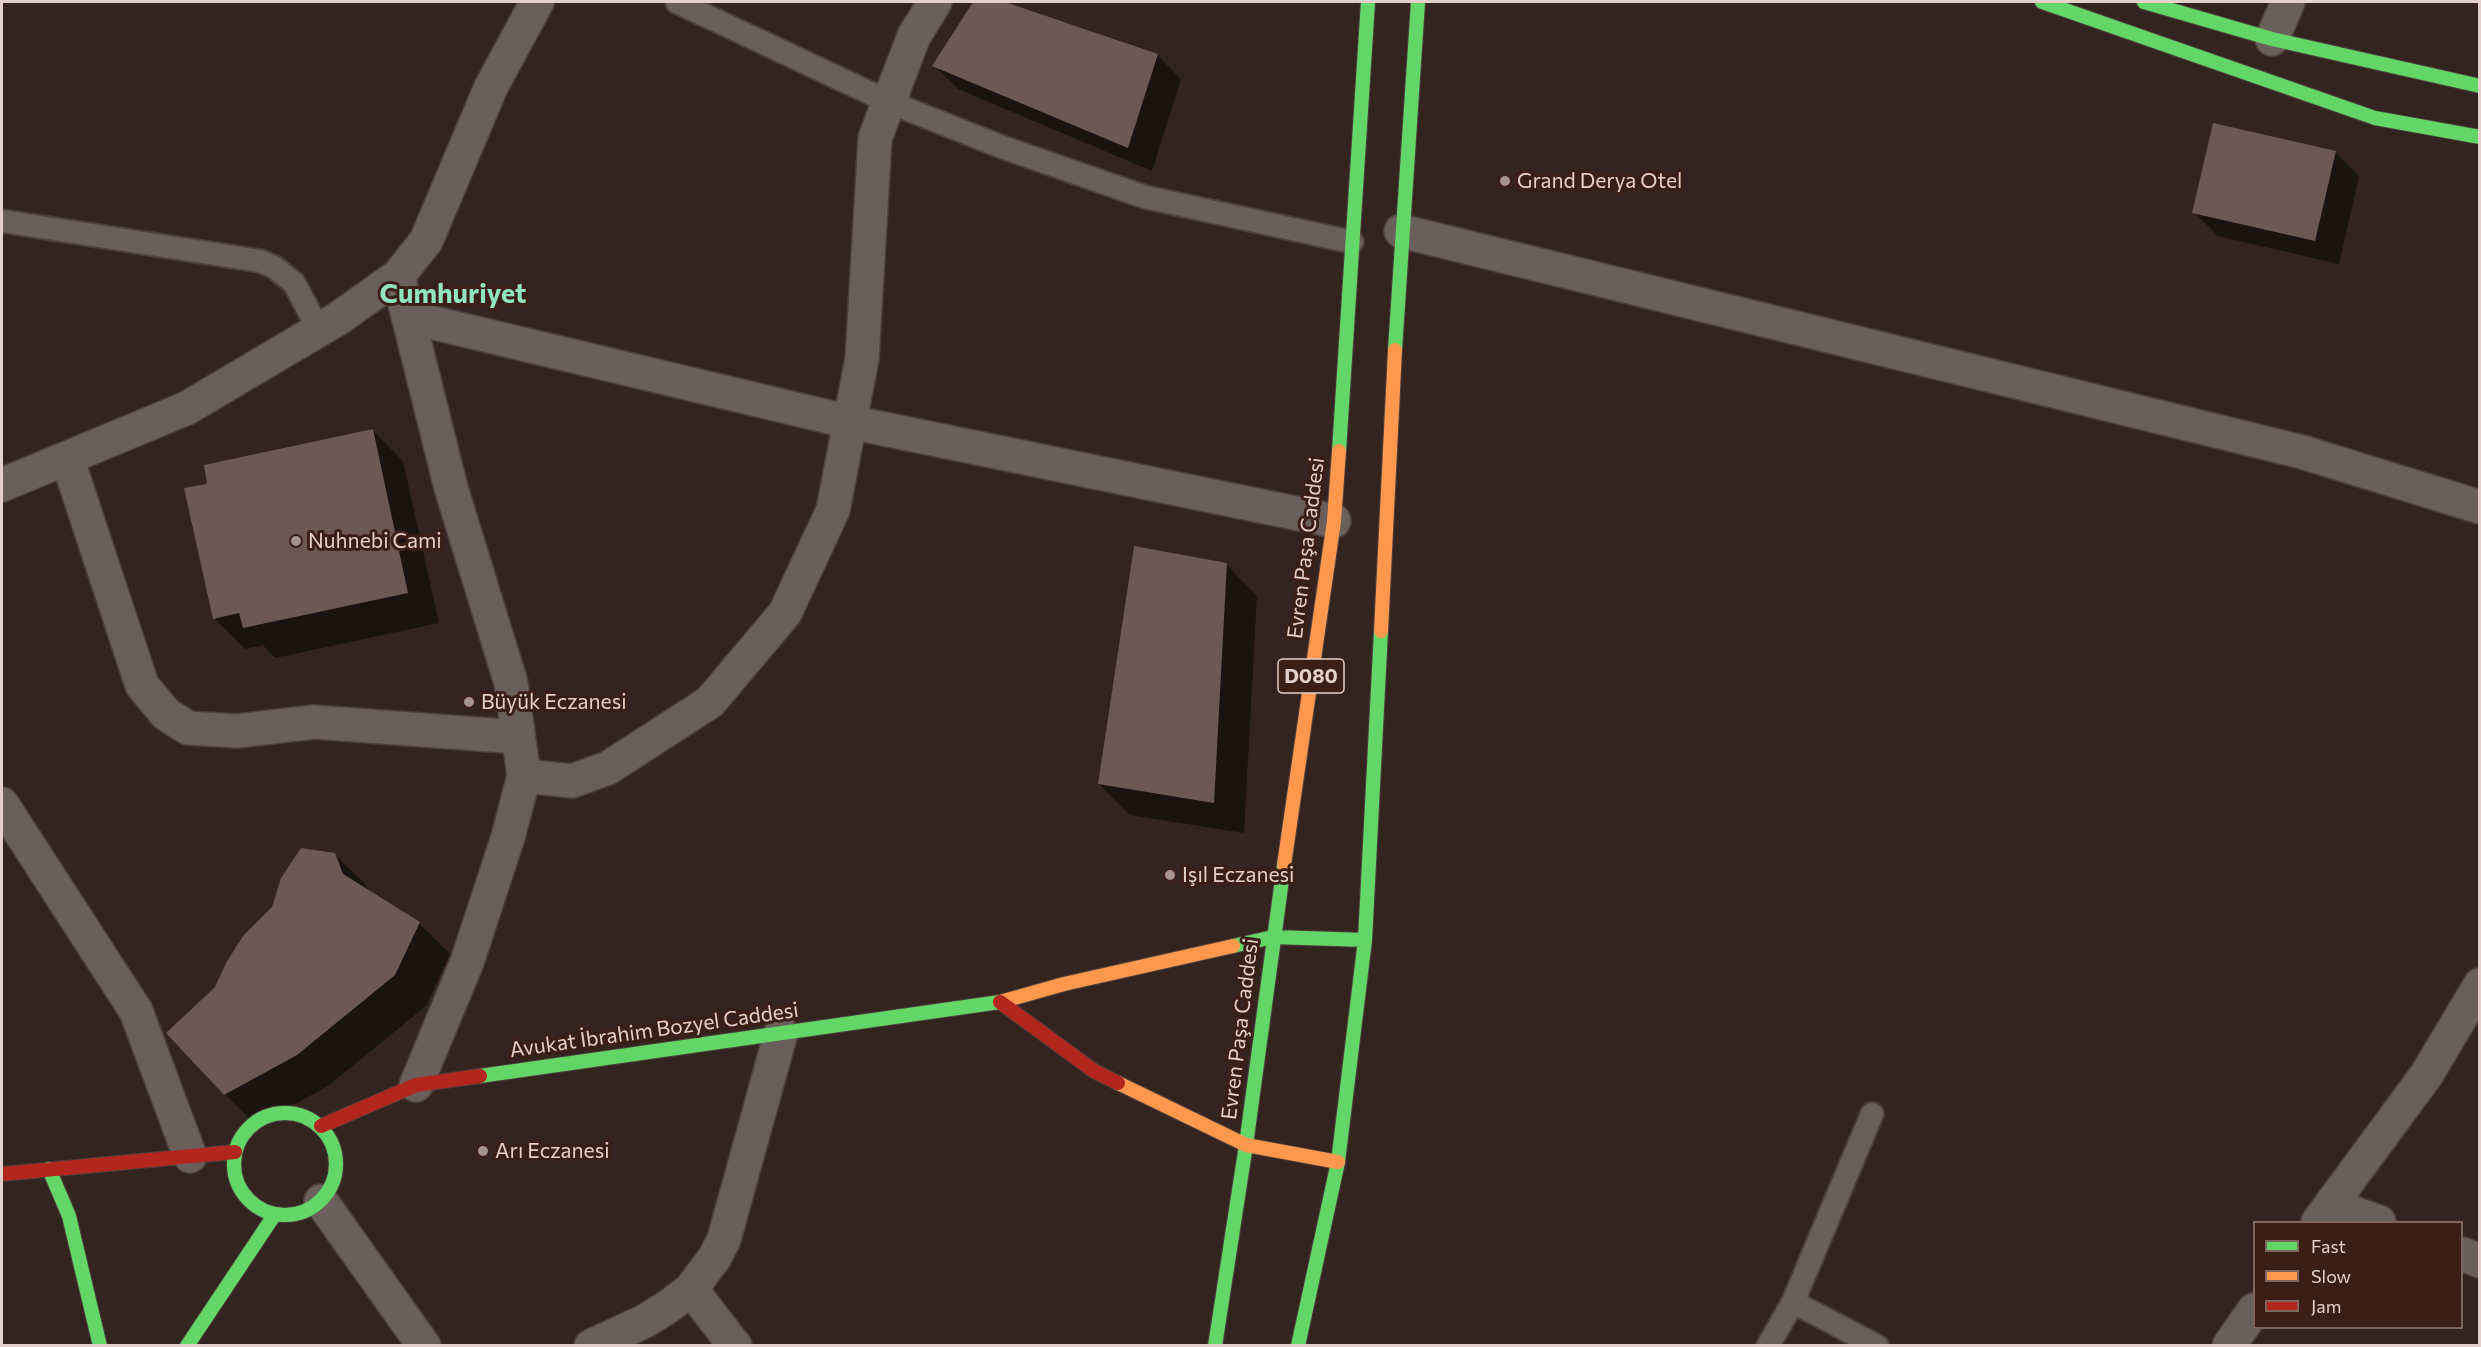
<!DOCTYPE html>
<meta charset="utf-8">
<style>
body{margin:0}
#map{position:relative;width:2481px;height:1347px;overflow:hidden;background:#33241f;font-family:Commissioner,sans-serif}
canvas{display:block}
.frame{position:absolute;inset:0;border:3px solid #e3d0ca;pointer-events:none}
.legend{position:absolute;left:2253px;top:1221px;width:210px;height:108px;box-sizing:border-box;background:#3b1f17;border:2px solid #7e665f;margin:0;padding:8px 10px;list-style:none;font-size:18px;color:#e3d0ca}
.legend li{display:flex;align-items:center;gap:12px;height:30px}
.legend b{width:30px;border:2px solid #7e665f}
</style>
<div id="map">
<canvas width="2481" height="1347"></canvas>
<div class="frame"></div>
<ul class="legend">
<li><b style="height:8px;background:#63d668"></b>Fast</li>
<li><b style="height:8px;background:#ff974d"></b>Slow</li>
<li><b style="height:8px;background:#b3261e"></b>Jam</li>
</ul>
</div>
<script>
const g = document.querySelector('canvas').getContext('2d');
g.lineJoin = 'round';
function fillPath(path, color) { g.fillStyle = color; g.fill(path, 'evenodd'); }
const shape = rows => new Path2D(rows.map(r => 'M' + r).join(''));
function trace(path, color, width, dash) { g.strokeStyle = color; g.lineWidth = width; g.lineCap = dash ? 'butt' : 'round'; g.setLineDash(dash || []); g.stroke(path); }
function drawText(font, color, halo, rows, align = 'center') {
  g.font = font + ' Commissioner,sans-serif'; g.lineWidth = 6; g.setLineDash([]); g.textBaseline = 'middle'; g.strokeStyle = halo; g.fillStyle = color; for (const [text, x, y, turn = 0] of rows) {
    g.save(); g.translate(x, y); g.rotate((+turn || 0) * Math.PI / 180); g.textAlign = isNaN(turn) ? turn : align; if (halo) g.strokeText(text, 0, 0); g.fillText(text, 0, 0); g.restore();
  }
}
const shadow = shape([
 [974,2,1000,2,1157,55,1181,79,1152,171,958,89,934,65],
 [2335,152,2359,176,2339,264,2218,236,2194,212],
 [372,430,403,461,439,623,275,658,263,645,245,649,214,618,209,485],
 [1226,564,1257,596,1244,833,1130,815,1099,784],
 [334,854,366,885,368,892,419,923,450,954,426,1006,328,1086,256,1125,225,1094,217,987]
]);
const building = shape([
 [973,2,1005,2,1158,54,1128,148,932,66],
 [2213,123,2336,151,2315,241,2192,213],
 [373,429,408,593,243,628,239,613,213,619,184,488,207,484,204,465],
 [1134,546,1227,563,1214,803,1098,784],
 [301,848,335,853,343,874,420,922,395,975,297,1055,224,1095,166,1033,215,987,226,963,243,936,272,907,281,878]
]);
const lane = shape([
 [677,2,889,102,1002,147,1145,197,1352,242],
 [2,221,260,261,274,267,294,283,319,330],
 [1793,1302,1877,1346],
 [1768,1346,1793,1302,1872,1114]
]);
const street = shape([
 [2272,39,2288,2],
 [1401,231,2302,452,2480,507],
 [398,276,451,488,511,683,524,776,508,837,467,962,416,1085],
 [409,317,850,422,1334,521],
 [67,458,142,685,166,714,188,728,237,731,314,722,518,737],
 [2,485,187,408,339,318,398,276,426,241,491,87,537,2],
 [524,776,572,781,608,768,710,702,785,613,833,510,862,359,875,138,914,36,935,2],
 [2,804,136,1011,190,1156],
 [321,1201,424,1346],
 [2331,1205,2379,1222],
 [2318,1222,2427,1074,2480,985],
 [2462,1254,2480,1261],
 [691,1289,735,1346],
 [591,1346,645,1321,669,1306,691,1289,715,1257,724,1239,781,1033],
 [2229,1346,2254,1310]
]);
const fast = shape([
 [2042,2,2375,118,2480,137],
 [2144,2,2272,39,2480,86],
 [1395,350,1418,2],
 [1339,451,1368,2],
 [1233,946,1273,937,1365,940],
 [480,1076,1000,1002],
 '234 1164a51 51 0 1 1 102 0a51 51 0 1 1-102 0Z',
 [49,1169,69,1216,100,1346],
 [187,1346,275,1214],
 [1215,1346,1246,1145,1284,865],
 [1298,1346,1338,1162,1365,940,1381,631]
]);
const slow = shape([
 [1381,631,1395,350],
 [1284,865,1334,521,1339,451],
 [1000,1002,1064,984,1233,946],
 [1118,1083,1246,1145,1338,1162]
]);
const jam = shape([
 [1000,1002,1094,1071,1118,1083],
 [321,1126,416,1085,480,1076],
 [2,1174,235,1152]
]);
const markers = [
 [1505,181,6,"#a5948e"],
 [296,541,6,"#a5948e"],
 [469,702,6,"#a5948e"],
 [1170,875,6,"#a5948e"],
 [483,1151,6,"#a5948e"]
];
const shields = [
 [1311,676,66]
];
const shieldNames = [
 ["D080",1311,676]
];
const poiNames = [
 ["Grand Derya Otel",1517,181],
 ["Nuhnebi Cami",308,541],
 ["Büyük Eczanesi",481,702],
 ["Işıl Eczanesi",1182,875],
 ["Arı Eczanesi",495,1151]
];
const streetNames = [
 ["Evren Paşa Caddesi",1306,548,-83],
 ["Evren Paşa Caddesi",1240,1029,-83],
 ["Avukat İbrahim Bozyel Caddesi",654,1030,-8]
];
const districtNames = [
 ["Cumhuriyet",453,294]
];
fillPath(shadow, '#0007');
fillPath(building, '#6c5953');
trace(lane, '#4e403d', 26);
trace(street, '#4e403d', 36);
trace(fast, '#4e403d', 16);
trace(slow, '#4e403d', 16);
trace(jam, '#4e403d', 16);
trace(lane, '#6b5f5b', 22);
trace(street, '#6b5f5b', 33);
trace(fast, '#63d668', 14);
trace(slow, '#ff974d', 14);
trace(jam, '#b3261e', 14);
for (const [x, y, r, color] of markers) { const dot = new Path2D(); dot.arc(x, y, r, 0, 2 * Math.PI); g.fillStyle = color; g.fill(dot); trace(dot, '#3b1f17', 2); }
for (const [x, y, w] of shields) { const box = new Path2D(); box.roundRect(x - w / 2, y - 17, w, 34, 4.5); g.fillStyle = '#3b1f17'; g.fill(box); trace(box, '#e3d0ca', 1.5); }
drawText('bold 20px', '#e3d0ca', null, shieldNames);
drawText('21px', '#e3d0ca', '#3b1f17', poiNames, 'left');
drawText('21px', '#e3d0ca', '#3b1f17', streetNames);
drawText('bold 27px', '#8fe5bf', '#3b1f17', districtNames);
</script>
